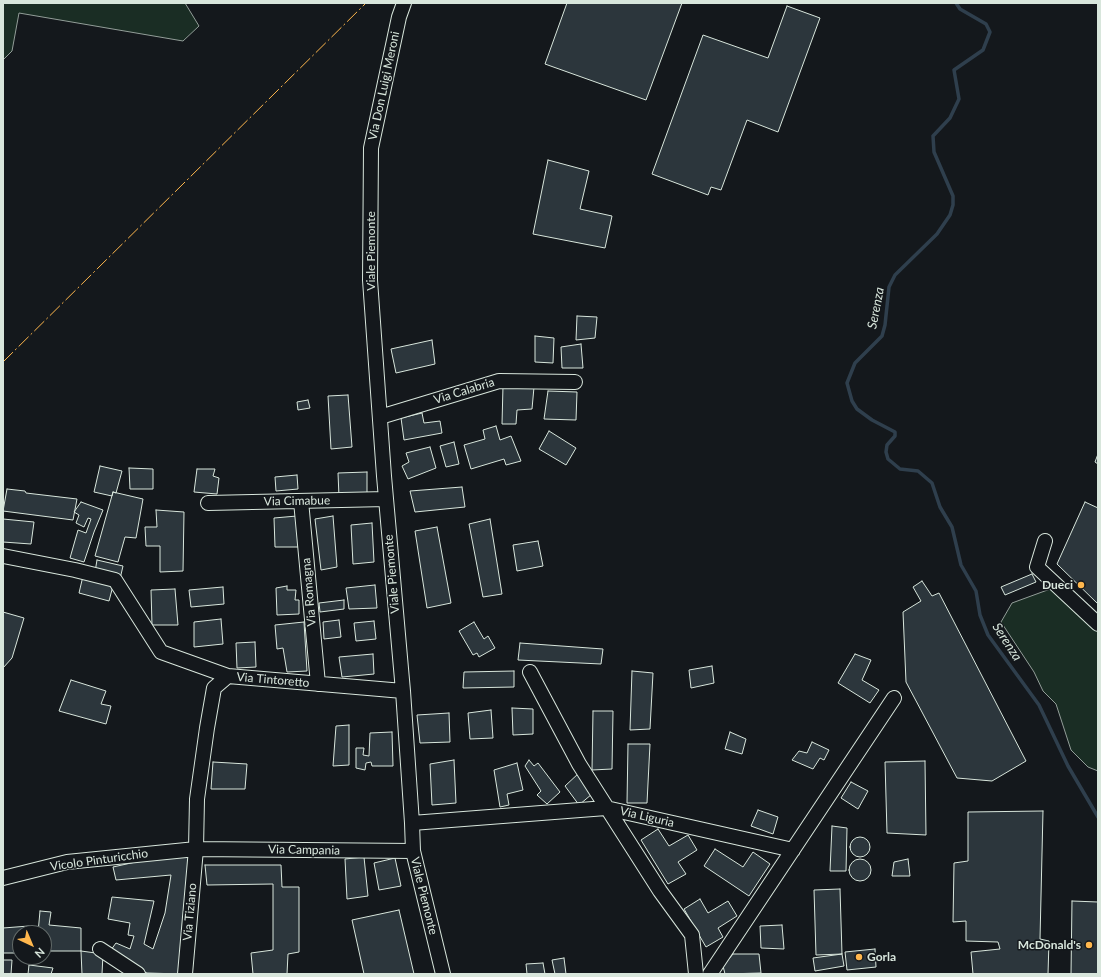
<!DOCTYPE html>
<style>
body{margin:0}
#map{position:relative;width:1101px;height:977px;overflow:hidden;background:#14181c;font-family:Lato,sans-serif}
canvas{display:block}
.frame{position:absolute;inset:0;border:4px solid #d8e6dc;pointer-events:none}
.north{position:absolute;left:12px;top:925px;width:40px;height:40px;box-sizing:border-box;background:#14181c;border:1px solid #626a69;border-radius:50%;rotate:136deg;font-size:11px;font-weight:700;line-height:16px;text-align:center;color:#d8e6dc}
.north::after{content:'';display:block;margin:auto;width:14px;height:18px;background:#ffb74d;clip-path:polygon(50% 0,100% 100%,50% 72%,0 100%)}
</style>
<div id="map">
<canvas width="1101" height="977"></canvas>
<div class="frame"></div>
<div class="north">N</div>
</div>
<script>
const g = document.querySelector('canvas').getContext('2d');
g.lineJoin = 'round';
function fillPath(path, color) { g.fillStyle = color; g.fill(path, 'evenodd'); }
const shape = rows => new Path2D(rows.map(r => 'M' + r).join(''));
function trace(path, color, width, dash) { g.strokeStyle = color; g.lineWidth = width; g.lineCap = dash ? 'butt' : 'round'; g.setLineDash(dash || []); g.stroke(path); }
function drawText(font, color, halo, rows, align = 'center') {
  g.font = font + ' Lato,sans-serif'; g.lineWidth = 3; g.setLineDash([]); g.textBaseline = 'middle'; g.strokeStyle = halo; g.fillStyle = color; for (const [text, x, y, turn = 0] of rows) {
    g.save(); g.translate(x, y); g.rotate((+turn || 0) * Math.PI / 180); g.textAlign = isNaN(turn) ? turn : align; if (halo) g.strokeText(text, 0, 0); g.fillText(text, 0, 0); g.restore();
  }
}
const green = shape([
 [3,3,185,3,199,26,183,41,19,13,12,51,3,60,3,3],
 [1053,588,1098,630,1098,771,1088,767,1071,750,1056,704,1043,691,1034,672,1001,622,1012,603,1053,588]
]);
const stream = shape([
 [956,3,960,9,986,24,990,32,983,50,954,70,959,99,950,118,933,136,934,152,953,196,953,205,950,215,937,234,895,275,889,287,885,325,882,336,855,363,847,383,852,401,857,409,872,420,895,432,895,436,887,445,886,452,888,459,900,469,918,471,932,483,940,507,952,527,961,565,976,591,980,615,988,635,1039,705,1068,766,1098,817]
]);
const building = shape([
 [567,3,682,3,646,100,545,64,567,3],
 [787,6,820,18,778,132,747,120,721,190,711,187,708,195,652,174,703,35,768,58,787,6],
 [548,160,589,171,580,209,612,216,605,248,533,234,548,160],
 [577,316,597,317,595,338,576,340,577,316],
 [535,336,554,338,553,363,535,362,535,336],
 [432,340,435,364,396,373,391,349,432,340],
 [581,344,583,368,562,368,561,347,581,344],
 [503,386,534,387,532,409,517,410,516,424,502,424,503,386],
 [548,391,577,392,576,420,544,419,548,391],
 [348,395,352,447,331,449,328,396,348,395],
 [308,400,310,408,298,410,297,402,308,400],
 [422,413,424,423,440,421,442,433,404,440,401,418,422,413],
 [496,426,500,440,511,436,521,461,506,465,504,459,471,469,464,445,485,439,483,430,496,426],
 [549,431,576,448,566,465,539,449,549,431],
 [454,442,459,464,446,467,440,446,454,442],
 [430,447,436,468,408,479,402,466,409,462,406,453,430,447],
 [1098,454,1098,464,1095,462,1098,454],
 [100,466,122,471,116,493,113,492,112,496,94,492,100,466],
 [129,468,153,469,153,489,130,489,129,468],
 [197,469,215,469,213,476,219,478,217,494,194,492,197,469],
 [367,472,367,495,339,497,338,473,367,472],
 [297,475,298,489,276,491,275,477,297,475],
 [462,487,465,507,415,512,410,491,462,487],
 [7,489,25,491,26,493,77,499,73,520,3,511,7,489],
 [113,492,143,499,136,538,125,537,118,562,95,556,113,492],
 [81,502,103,510,94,532,84,562,70,558,78,530,86,533,91,519,88,518,84,527,76,523,79,515,74,512,81,502],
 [1085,502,1098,508,1098,604,1057,564,1085,502],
 [156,510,184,512,183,571,160,572,160,546,146,546,145,527,157,527,156,510],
 [297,516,298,547,275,547,274,518,297,516],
 [333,516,337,567,321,570,315,519,333,516],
 [3,519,34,522,31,544,3,542,3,519],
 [490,519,502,594,483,597,469,524,490,519],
 [372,523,374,562,353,564,351,525,372,523],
 [437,527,451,603,427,608,415,531,437,527],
 [538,541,543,566,517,571,513,545,538,541],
 [97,560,123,566,120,579,95,572,97,560],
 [1032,574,1036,582,1005,595,1001,587,1032,574],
 [83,576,114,582,109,601,79,593,83,576],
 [922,581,932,596,939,593,1026,761,992,781,957,778,906,682,903,612,921,601,913,587,922,581],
 [375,585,377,608,349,609,346,588,375,585],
 [287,586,287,590,296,590,295,600,299,600,299,614,277,615,276,588,287,586],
 [223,587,224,604,191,607,189,590,223,587],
 [175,589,178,625,152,625,151,590,175,589],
 [344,600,344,609,320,612,319,603,344,600],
 [3,612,24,618,12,658,3,668,3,612],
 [221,619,223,644,194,647,194,622,221,619],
 [339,620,341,637,324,639,323,622,339,620],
 [374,621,376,639,356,641,354,623,374,621],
 [304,622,307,671,287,672,283,648,277,649,275,625,304,622],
 [474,622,484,639,488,636,495,648,479,657,477,653,473,655,459,631,474,622],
 [255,642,256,667,237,668,236,643,255,642],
 [520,643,603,649,601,664,518,660,520,643],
 [373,654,374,674,342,677,339,657,373,654],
 [855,654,871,660,862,680,879,690,870,703,838,683,855,654],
 [712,666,714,683,691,688,689,670,712,666],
 [514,671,514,687,463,688,464,672,514,671],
 [632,671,653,673,650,729,630,730,632,671],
 [71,680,106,691,101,704,111,706,106,724,59,711,71,680],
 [512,708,533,709,533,734,513,735,512,708],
 [491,710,493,738,470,739,468,713,491,710],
 [593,711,613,711,612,769,592,770,593,711],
 [449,713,450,742,420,743,417,715,449,713],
 [349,725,349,765,333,766,336,726,349,725],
 [392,732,393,766,372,766,371,762,366,763,365,770,356,768,356,748,364,748,363,755,369,756,370,733,392,732],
 [730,732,746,739,742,754,725,749,730,732],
 [812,742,829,750,824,760,820,758,813,769,792,760,799,751,807,753,812,742],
 [628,744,650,744,647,803,627,803,628,744],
 [454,760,456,803,432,805,430,764,454,760],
 [529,760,534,766,538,763,560,792,547,804,537,795,541,791,525,766,529,760],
 [925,761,926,835,887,833,885,762,925,761],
 [213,762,247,764,245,789,211,789,213,762],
 [517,763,523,790,507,794,509,805,500,807,494,770,517,763],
 [579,773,592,794,579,805,565,786,579,773],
 [851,782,868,791,858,809,841,798,851,782],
 [758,810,778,817,773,834,751,826,758,810],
 [1043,811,1040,939,1049,941,1048,974,973,974,971,952,1000,949,998,942,966,941,966,921,953,922,954,863,968,861,968,812,1043,811],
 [832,826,847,828,846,871,830,871,832,826],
 [658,829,669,846,688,835,697,850,678,862,686,874,668,884,641,840,658,829],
 '850 847a10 10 0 1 1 20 0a10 10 0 1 1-20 0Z',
 [715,849,743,867,753,852,770,864,749,896,704,866,715,849],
 [189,854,181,974,147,973,108,954,116,943,130,949,134,936,128,935,130,923,108,919,112,897,154,901,144,944,153,949,165,913,171,875,116,880,113,867,167,855,189,854],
 [364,857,368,896,347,899,345,859,364,857],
 [395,858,401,886,379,890,374,863,395,858],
 [908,859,910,876,892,876,894,862,908,859],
 '849 870a11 11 0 1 1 22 0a11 11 0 1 1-22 0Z',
 [205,865,281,865,282,887,299,887,299,952,288,954,287,974,253,974,251,953,273,950,273,884,207,885,205,865],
 [840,889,842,954,816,955,814,890,840,889],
 [700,899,708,913,728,901,737,916,718,928,723,937,706,947,684,909,700,899],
 [1072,901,1098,902,1098,974,1071,974,1072,901],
 [399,910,414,974,364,974,352,920,399,910],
 [40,911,51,912,49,925,81,928,81,951,44,951,44,933,38,933,40,911],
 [782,925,784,949,761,948,760,926,782,925],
 [29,926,29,933,20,933,20,953,3,953,3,928,29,926],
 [875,949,876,967,847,970,845,952,875,949],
 [81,951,103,954,102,974,82,974,81,951],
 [733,954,759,954,761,973,725,974,723,966,733,954],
 [842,954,844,966,815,971,813,958,842,954],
 [564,958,566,974,555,974,552,960,564,958],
 [3,960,12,960,11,974,3,974,3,960],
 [543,963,545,974,527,974,526,964,543,963],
 [29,965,53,968,51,974,28,974,29,965]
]);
const minor = shape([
 [404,3,399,17,371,148,370,280,384,476,403,691,412,823,413,851,443,974],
 [380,417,499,381,575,382],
 [301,501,318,684],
 [208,503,386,499],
 [1045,541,1037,567,1098,624],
 [3,556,75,570,115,580,161,652,228,676],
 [530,672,579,764,660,891,692,935,696,974],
 [412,823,606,808,793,850],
 [3,878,67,862,196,849,413,851],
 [100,949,138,974],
 [185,974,196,849,197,799,207,728,214,688,228,676,403,691],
 [710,974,894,698]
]);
const power = shape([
 [3,362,366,3]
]);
const markers = [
 [1081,585,4,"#ffb74d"],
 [1089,945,4,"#ffb74d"],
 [859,957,4,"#ffb74d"]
];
const streetNames = [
 ["Via Don Luigi Meroni",384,86,-78],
 ["Viale Piemonte",371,251,-90],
 ["Via Calabria",464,391,-17],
 ["Via Cimabue",297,501,-1],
 ["Viale Piemonte",392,574,-95],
 ["Via Romagna",309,592,-95],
 ["Via Tintoretto",273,680,5],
 ["Via Liguria",647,817,13],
 ["Via Campania",304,850,1],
 ["Vicolo Pinturicchio",99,860,-8],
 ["Viale Piemonte",424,896,76],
 ["Via Tiziano",190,912,-85]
];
const poiNames = [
 ["Dueci",1073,585],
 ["McDonald's",1081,945],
 ["Gorla",867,957,"left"]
];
const waterNames = [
 ["Serenza",876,308,-79],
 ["Serenza",1007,642,57]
];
fillPath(green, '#1a2d24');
trace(green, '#939e99', 1);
trace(stream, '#2f3f4d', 3.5);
fillPath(building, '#2c363c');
trace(building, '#d8e6dc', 1);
trace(minor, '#d8e6dc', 16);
trace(minor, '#14181c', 14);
trace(power, '#ffb74d', 1, [14, 3, 2, 3]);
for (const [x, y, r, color] of markers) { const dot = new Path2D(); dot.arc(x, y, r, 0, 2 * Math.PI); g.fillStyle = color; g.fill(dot); trace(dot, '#14181c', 1.5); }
drawText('12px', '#d8e6dc', '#14181c', streetNames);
drawText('bold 12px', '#d8e6dc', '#14181c', poiNames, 'right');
drawText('italic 13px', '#d8e6dc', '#14181c', waterNames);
</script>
